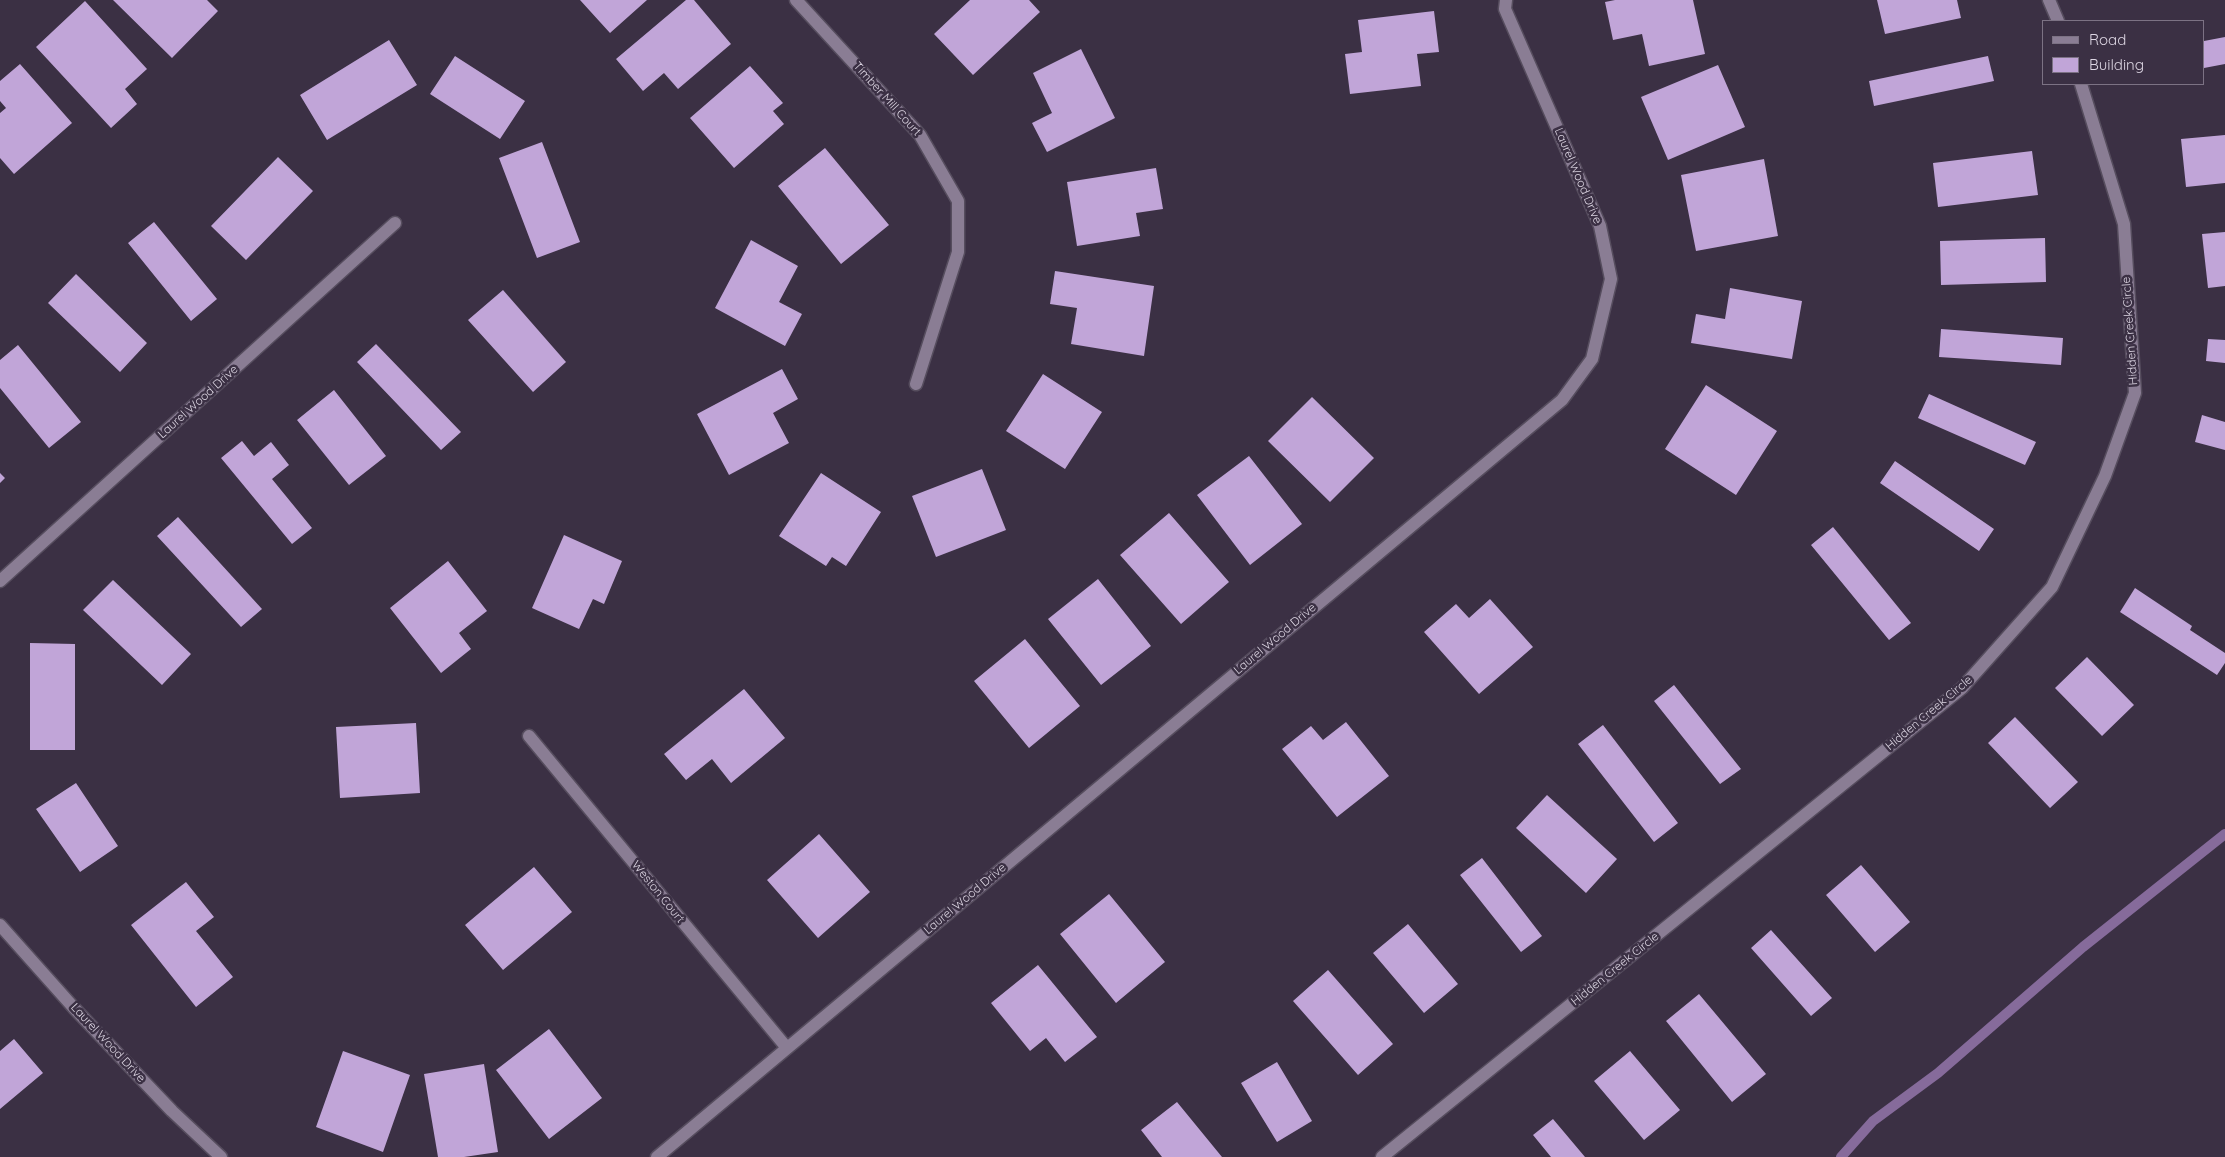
<!DOCTYPE html>
<style>
body{margin:0}
#map{position:relative;width:2225px;height:1157px;overflow:hidden;background:#3b3044;font-family:Quicksand,sans-serif}
canvas{display:block}
.legend{position:absolute;left:2042px;top:20px;width:162px;height:65px;box-sizing:border-box;background:#3b3044;border:1px solid #7c7284;margin:0;padding:6px 9px;list-style:none;font-size:15px;color:#ddd6e3}
.legend li{display:flex;align-items:center;gap:10px;height:25px}
.legend b{width:25px;border:1px solid #7c7284}
</style>
<div id="map">
<canvas width="2225" height="1157"></canvas>
<ul class="legend">
<li><b style="height:6px;background:#8a7d94"></b>Road</li>
<li><b style="height:14px;background:#c1a5d8"></b>Building</li>
</ul>
</div>
<script>
const g = document.querySelector('canvas').getContext('2d');
g.lineJoin = 'round';
const shape = rows => new Path2D(rows.map(r => 'M' + r).join(''));
function trace(path, color, width, dash) { g.strokeStyle = color; g.lineWidth = width; g.lineCap = dash ? 'butt' : 'round'; g.setLineDash(dash || []); g.stroke(path); }
function fillPath(path, color) { g.fillStyle = color; g.fill(path, 'evenodd'); }
function drawText(font, color, halo, rows, align = 'center') {
  g.font = font + ' Quicksand,sans-serif'; g.lineWidth = 5; g.setLineDash([]); g.textBaseline = 'middle'; g.strokeStyle = halo; g.fillStyle = color; for (const [text, x, y, turn = 0] of rows) {
    g.save(); g.translate(x, y); g.rotate((+turn || 0) * Math.PI / 180); g.textAlign = isNaN(turn) ? turn : align; if (halo) g.strokeText(text, 0, 0); g.fillText(text, 0, 0); g.restore();
  }
}
const stream = shape([
 [1841,1157,1873,1121,1938,1073,2083,947,2225,834]
]);
const building = shape([
 [113,0,207,0,218,11,172,58],
 [580,0,647,0,610,33],
 [686,0,694,0,731,44,678,89,664,73,643,91,616,59],
 [970,0,1029,0,1040,12,973,75,934,34],
 [1615,0,1693,0,1705,54,1649,66,1642,34,1613,40,1605,2],
 [1877,0,1957,0,1961,18,1885,34],
 [85,1,147,69,125,89,137,104,111,128,36,47],
 [1434,11,1439,52,1417,54,1421,86,1350,94,1345,54,1362,52,1358,20],
 [2225,37,2225,64,2204,68,2204,41],
 [389,40,417,85,327,140,300,95],
 [1081,49,1115,118,1047,152,1032,123,1052,113,1033,73],
 [455,56,525,101,500,139,430,94],
 [1988,56,1994,81,1874,106,1869,81],
 [20,64,72,123,14,174,0,158,0,113,6,108,0,101,0,81],
 [1718,65,1745,127,1668,160,1641,97],
 [750,66,783,103,773,111,784,124,734,168,690,118],
 [2225,135,2225,183,2186,187,2181,139],
 [542,142,580,242,537,258,499,158],
 [825,148,889,225,841,264,778,186],
 [2032,151,2038,195,1938,207,1933,163],
 [278,157,313,191,246,260,211,226],
 [1764,159,1778,236,1696,251,1681,175],
 [1156,168,1163,209,1136,213,1140,236,1077,246,1067,182],
 [154,222,217,299,191,321,128,243],
 [2225,232,2225,286,2208,288,2202,234],
 [2045,238,2046,282,1941,285,1940,241],
 [751,240,798,266,779,302,802,314,785,346,715,308],
 [1055,271,1154,286,1144,356,1071,344,1077,308,1050,304],
 [76,274,147,343,120,372,48,303],
 [1730,288,1802,301,1792,359,1691,343,1696,314,1725,319],
 [503,290,566,362,533,392,468,320],
 [1941,329,2063,338,2061,365,1939,357],
 [2208,339,2225,340,2225,363,2206,361],
 [376,344,461,432,441,450,357,362],
 [18,345,81,422,49,448,0,388,0,360],
 [782,369,798,399,773,413,789,443,729,475,697,414],
 [1043,374,1102,412,1065,469,1006,431],
 [1706,385,1777,431,1736,495,1665,449],
 [334,390,386,456,349,485,297,420],
 [1929,394,2036,442,2025,465,1918,418],
 [1312,397,1374,458,1330,502,1268,441],
 [2202,415,2225,422,2225,450,2195,442],
 [242,441,254,456,271,442,289,465,272,479,312,528,292,544,221,458],
 [1249,456,1302,524,1250,565,1197,495],
 [1895,461,1994,529,1979,551,1880,483],
 [982,469,1006,530,936,557,912,496],
 [0,473,5,478,0,483],
 [821,473,881,512,846,566,832,557,826,566,779,536],
 [1169,513,1229,582,1181,624,1120,555],
 [178,517,262,609,241,627,157,536],
 [1833,527,1911,623,1889,640,1811,545],
 [564,535,622,561,604,604,593,599,579,629,532,608],
 [448,561,487,611,459,633,471,649,441,673,390,608],
 [1098,579,1151,646,1101,685,1048,619],
 [113,580,191,654,162,685,83,610],
 [2135,588,2192,626,2190,630,2225,653,2225,663,2217,675,2120,612],
 [1490,599,1533,647,1479,694,1424,632,1456,604,1469,618],
 [1025,639,1080,706,1029,748,974,681],
 [30,643,75,644,75,750,30,750],
 [2087,657,2134,705,2102,736,2055,688],
 [1674,685,1741,769,1720,784,1654,701],
 [744,689,785,738,731,783,712,759,686,780,664,754],
 [2015,717,2078,782,2050,808,1988,743],
 [1346,722,1389,776,1337,817,1282,749,1311,726,1323,740],
 [416,723,420,793,340,798,336,727],
 [1603,725,1678,823,1654,842,1578,744],
 [76,783,118,846,80,872,36,809],
 [1547,795,1617,859,1586,893,1516,828],
 [819,834,870,892,818,938,767,880],
 [1482,858,1542,936,1521,952,1460,875],
 [1861,865,1910,922,1875,952,1826,895],
 [534,867,572,912,503,970,465,925],
 [186,882,214,917,196,931,233,977,196,1007,131,925],
 [1109,894,1165,962,1116,1003,1060,934],
 [1408,924,1458,984,1424,1013,1373,953],
 [1771,930,1832,998,1811,1016,1751,948],
 [1038,965,1097,1037,1065,1062,1046,1038,1030,1051,991,1003],
 [1328,970,1393,1044,1358,1075,1293,1001],
 [1699,994,1766,1074,1732,1102,1666,1021],
 [549,1029,602,1098,549,1139,496,1070],
 [14,1039,43,1073,0,1109,0,1051],
 [343,1051,410,1075,383,1152,316,1127],
 [1630,1051,1680,1110,1644,1140,1594,1081],
 [1277,1062,1312,1121,1277,1142,1241,1083],
 [484,1064,498,1152,464,1157,438,1157,424,1074],
 [1177,1102,1222,1157,1162,1157,1141,1130],
 [1553,1119,1585,1157,1551,1157,1533,1135]
]);
const minor = shape([
 [796,0,920,135,958,201,958,252,916,384],
 [2049,0,2058,21],
 [0,581,395,223],
 [529,736,787,1048],
 [0,925,74,1008,172,1111,221,1157],
 [657,1157,1562,400,1592,359,1611,279,1600,226,1505,9,1506,0],
 [1382,1157,1962,688,2052,587,2105,476,2135,393,2124,224,2081,84]
]);
const streetNames = [
 ["Timber Mill Court",887,99,48],
 ["Laurel Wood Drive",1578,176,67],
 ["Hidden Creek Circle",2130,331,-94],
 ["Laurel Wood Drive",198,402,-42],
 ["Laurel Wood Drive",1275,639,-40],
 ["Hidden Creek Circle",1929,713,-40],
 ["Weston Court",658,892,51],
 ["Laurel Wood Drive",965,899,-40],
 ["Hidden Creek Circle",1615,969,-39],
 ["Laurel Wood Drive",108,1043,47]
];
trace(stream, '#866b9b', 10);
fillPath(building, '#c1a5d8');
trace(minor, '#564d5e', 15);
trace(minor, '#8a7d94', 12);
drawText('12px', '#ddd6e3', '#3b3044', streetNames);
</script>
